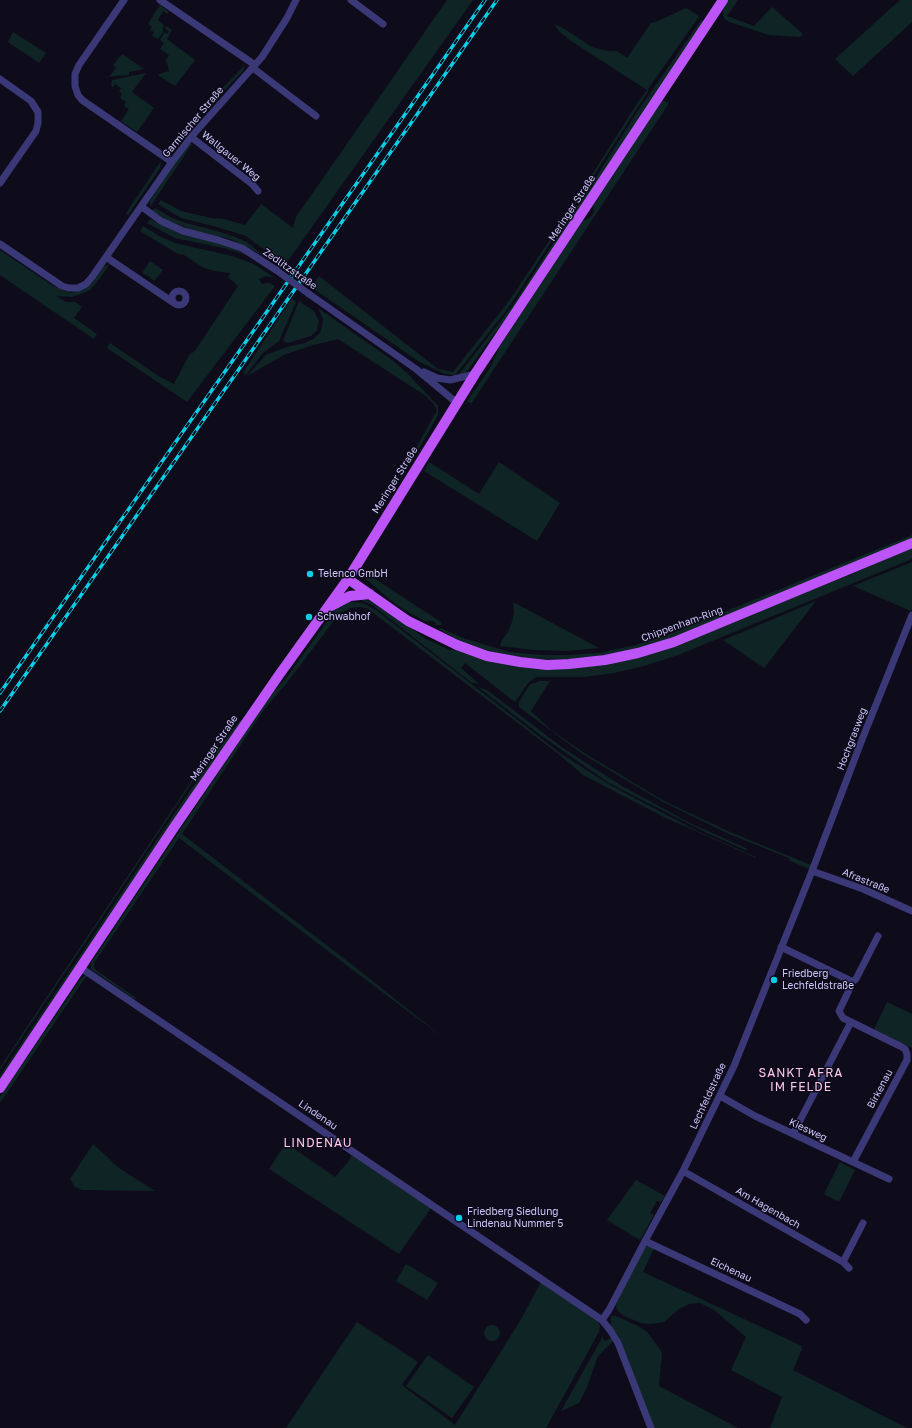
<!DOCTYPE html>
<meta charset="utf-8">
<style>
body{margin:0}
canvas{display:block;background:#0e0b1b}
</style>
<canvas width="912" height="1428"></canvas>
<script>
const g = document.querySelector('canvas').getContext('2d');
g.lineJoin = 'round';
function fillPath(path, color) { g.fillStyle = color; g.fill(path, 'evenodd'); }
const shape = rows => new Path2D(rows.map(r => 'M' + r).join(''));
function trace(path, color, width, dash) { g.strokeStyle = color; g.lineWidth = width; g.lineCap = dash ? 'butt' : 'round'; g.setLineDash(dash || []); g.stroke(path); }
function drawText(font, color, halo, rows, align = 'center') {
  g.font = font + ' "Golos Text",sans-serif'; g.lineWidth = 3; g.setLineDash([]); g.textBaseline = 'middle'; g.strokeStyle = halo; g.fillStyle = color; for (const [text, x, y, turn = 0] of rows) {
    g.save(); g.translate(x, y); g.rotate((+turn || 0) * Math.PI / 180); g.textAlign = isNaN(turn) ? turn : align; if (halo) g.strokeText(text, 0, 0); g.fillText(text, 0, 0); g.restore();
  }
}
const green = shape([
 [447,0,473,0,285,265,246,236,217,227,181,218,158,204,161,200,181,211,211,218,224,219,245,225,261,204,293,228,296,217],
 [728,0,738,0,727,16,754,26,772,7,803,34,800,37,769,35,729,22,725,19,723,15,723,8],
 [900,0,912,0,912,22,853,76,835,59],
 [160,5,169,12,167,14,163,11,158,20,164,25,163,28,163,32,158,39,152,36,154,32,150,30,152,27,148,24],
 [686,8,699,16,698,18,648,89,649,90,509,307,456,374,454,375,445,374,418,361,311,287,319,276,438,369,453,372,509,301,569,211,638,102,647,90,571,41,559,31,554,24,563,28,592,47,607,51,617,51,627,58,651,23,658,21],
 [701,20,703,21,702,24,511,314,494,334,468,370,464,374,459,374,513,305,586,193,637,112],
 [166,26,172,30,167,39,195,60,175,86,159,76,159,74,169,71,167,62,165,61,169,55,160,49,164,43,160,40,165,32,167,34,169,32,165,28],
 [13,32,46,53,39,63,8,42],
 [122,54,144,69,129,72,129,75,121,76,120,75,109,77,116,68,113,65],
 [244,62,244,67,243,71,204,111,202,109,243,67],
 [146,73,132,92,154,108,137,132,121,121,129,109,124,106,126,102,120,98,122,94,119,91,121,88,115,84,113,87,111,86,112,80],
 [662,100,669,103,471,404,467,401,490,368,500,346,583,220,590,218,594,212,593,206],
 [192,144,150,207,150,201,187,145],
 [161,161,160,168,128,215,126,213],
 [155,208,172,218,186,223,217,231,238,238,247,242,266,258,251,249,230,239,193,230,166,220,152,211],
 [150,219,160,224,184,235,214,242,234,248,247,255,223,248,175,238,147,223],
 [143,226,161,237,175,243,232,256,254,264,278,280,272,277,266,276,259,279,262,284,269,283,275,286,187,402,107,348,110,343,160,377,174,384,189,355,195,351,238,286,228,277,230,273,214,271,202,267,184,255,178,254,140,231],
 [0,250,50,284,60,289,71,293,88,287,94,280,103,267,110,264,97,282,90,290,81,294,72,297,56,296,66,302,75,302,82,307,74,318,97,334,94,339,0,275],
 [150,261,163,270,154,281,150,278,150,277,142,273],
 [292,298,296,302,279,341,262,354,246,375,243,373],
 [299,301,314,311,319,321,317,330,311,336,288,343,283,341],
 [318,308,392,360,407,373,438,406,438,415,403,476,400,477,437,410,433,403,426,396,338,339,310,346,284,355,247,376,266,355,287,347,305,343,313,339,320,333,322,327,323,319],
 [429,462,479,494,499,462,560,503,537,541,424,471],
 [912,535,912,539,679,636,624,652,576,659,541,659,512,656,485,650,460,641,439,629,440,628,463,638,509,652,543,655,567,655,599,653,636,645,673,633],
 [912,548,912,559,678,655,644,666,614,673,584,677,536,677,528,683,515,702,465,663,461,668,479,684,472,683,372,605,359,599,363,599,371,602,411,628,424,638,450,650,456,649,584,667,613,663,649,654,852,574],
 [912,562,912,608,911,611,853,586],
 [366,573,441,622,442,625,435,625,436,623,433,621,425,621,412,614,395,604,365,578],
 [350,599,351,602,362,603,376,610,560,753,610,785,697,831,756,857,756,858,664,817,583,775,561,756,368,609,361,607,350,608,339,614,286,684,265,708,182,834,355,967,445,1039,353,970,179,838,94,963,94,967,96,970,136,998,134,999,91,969,91,963,269,697,287,677,338,606],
 [816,601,764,668,723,640,745,631],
 [513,602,599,648,566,651,534,650,500,646,502,640,508,632,512,622,514,613],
 [540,681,550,681,531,711,551,730,586,754,664,801,730,832,811,865,809,869,790,861,789,858,729,834,663,802,584,755,519,707,519,702,528,687,531,684],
 [478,687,487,690,563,748,622,786,690,823,748,849,745,850,705,832,609,783,539,734],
 [238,716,239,718,232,725,211,754,0,1070,0,1068,22,1034,194,777,230,724],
 [241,720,242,721,0,1081,0,1076,178,808,232,730],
 [85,975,92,979,88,977,85,978,0,1103,0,1097,80,980],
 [887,1002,912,1014,912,1048,874,1029],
 [286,1143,335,1177,348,1162,352,1155,431,1208,399,1254,269,1169],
 [93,1144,119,1168,155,1191,82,1190,75,1187,70,1179],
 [840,1162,855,1170,839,1202,824,1194],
 [636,1180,665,1196,661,1202,657,1201,650,1213,654,1215,640,1240,607,1220],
 [649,1246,654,1248,643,1272,802,1346,801,1348,802,1349,793,1370,907,1428,770,1428,782,1397,731,1370,746,1337,714,1310,700,1303,689,1304,679,1309,664,1322,651,1324,641,1323,624,1316,618,1311,616,1307,617,1302,645,1247],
 [406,1264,438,1283,427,1300,396,1281],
 [541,1282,598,1320,600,1326,599,1332,546,1428,286,1428,357,1322,418,1362,402,1385,455,1425,520,1321],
 [611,1316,616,1316,640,1327,647,1332,660,1349,662,1354,659,1386,738,1428,654,1428,617,1336,611,1326],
 '484 1333a8 8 0 1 1 16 0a8 8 0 1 1-16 0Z',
 [603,1336,603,1339,605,1341,611,1338,613,1341,598,1356,587,1387,579,1403,561,1411],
 [428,1355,474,1387,452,1418,406,1386]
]);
const street = shape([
 [124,0,79,65,75,74,75,86,78,95,82,100,172,162],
 [160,0,255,65],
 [351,0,383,24],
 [253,68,316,116],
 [0,79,31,101,38,112,38,123,36,131,0,183],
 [191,137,252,184,258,191],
 [142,207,161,221,183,231,218,240,242,248,276,270],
 [0,244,62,286,69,288,78,288,86,284,92,277,172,162,191,137,262,57,287,18,296,0],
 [106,257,174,303],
 '172 298a7 7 0 1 1 14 0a7 7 0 1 1-14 0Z',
 [309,294,416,369,457,403],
 [424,372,437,378,450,380,475,374],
 [812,871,863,889,912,911],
 [781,947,849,980,852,982,851,986,839,1011,843,1018,900,1046,905,1049,907,1054,907,1060,853,1162],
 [81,968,602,1320,610,1330,618,1343,651,1428],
 [852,982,856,979,878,936],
 [720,1096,755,1116,889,1179],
 [793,1134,851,1022],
 [683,1171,843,1262,849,1268],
 [645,1241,800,1314,806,1320],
 [843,1262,863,1223],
 [602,1320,609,1310,645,1241,683,1171,734,1066,812,871,863,737,912,615]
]);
const primary = shape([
 [348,579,408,621,457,645,487,656,520,662,547,665,569,664,605,660,638,653,674,642,912,543],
 [331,606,350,596,370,594],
 [0,1088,175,826,279,675,348,579,475,374,723,0]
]);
const rail = shape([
 [0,693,485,0],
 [0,711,497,0]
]);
const streetBridge = shape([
 [276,270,309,294]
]);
const markers = [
 [310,574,4,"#0acee6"],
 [309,617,4,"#0acee6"],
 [774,980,4,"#0acee6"],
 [459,1218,4,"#0acee6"]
];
const streetNames = [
 ["Garmischer Straße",193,122,-50],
 ["Wallgauer Weg",231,156,39],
 ["Meringer Straße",572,208,-57],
 ["Zedlitzstraße",290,269,35],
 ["Meringer Straße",395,480,-58],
 ["Chippenham-Ring",682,624,-20],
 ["Hochgrasweg",852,739,-69],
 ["Meringer Straße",214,748,-56],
 ["Afrastraße",866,881,22],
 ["Birkenau",880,1089,-62],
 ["Lechfeldstraße",708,1096,-65],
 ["Lindenau",318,1115,34],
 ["Kiesweg",808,1130,25],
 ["Am Hagenbach",768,1208,30],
 ["Eichenau",731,1270,25]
];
const poiNames = [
 ["Telenco GmbH",318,574],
 ["Schwabhof",317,617],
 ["Friedberg",782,974],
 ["Lechfeldstraße",782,986],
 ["Friedberg Siedlung",467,1212],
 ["Lindenau Nummer 5",467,1224]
];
const quarterNames = [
 ["SANKT AFRA",801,1073],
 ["IM FELDE",801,1087],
 ["LINDENAU",318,1143]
];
fillPath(green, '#0f2424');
trace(street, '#3b3878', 7);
trace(primary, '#bc54f7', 10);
trace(rail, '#0acee6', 3.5);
trace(rail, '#0e0b1b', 2, [6]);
trace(streetBridge, '#3b3878', 7);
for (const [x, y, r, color] of markers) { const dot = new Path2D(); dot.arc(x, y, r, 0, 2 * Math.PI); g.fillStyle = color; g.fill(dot); trace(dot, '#0e0b1b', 1.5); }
drawText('10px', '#cec8fc', '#0e0b1b', streetNames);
drawText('10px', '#cec8fc', '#0e0b1b', poiNames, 'left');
g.letterSpacing = '1px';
drawText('12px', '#fdc9ea', '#0e0b1b', quarterNames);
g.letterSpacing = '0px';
</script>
